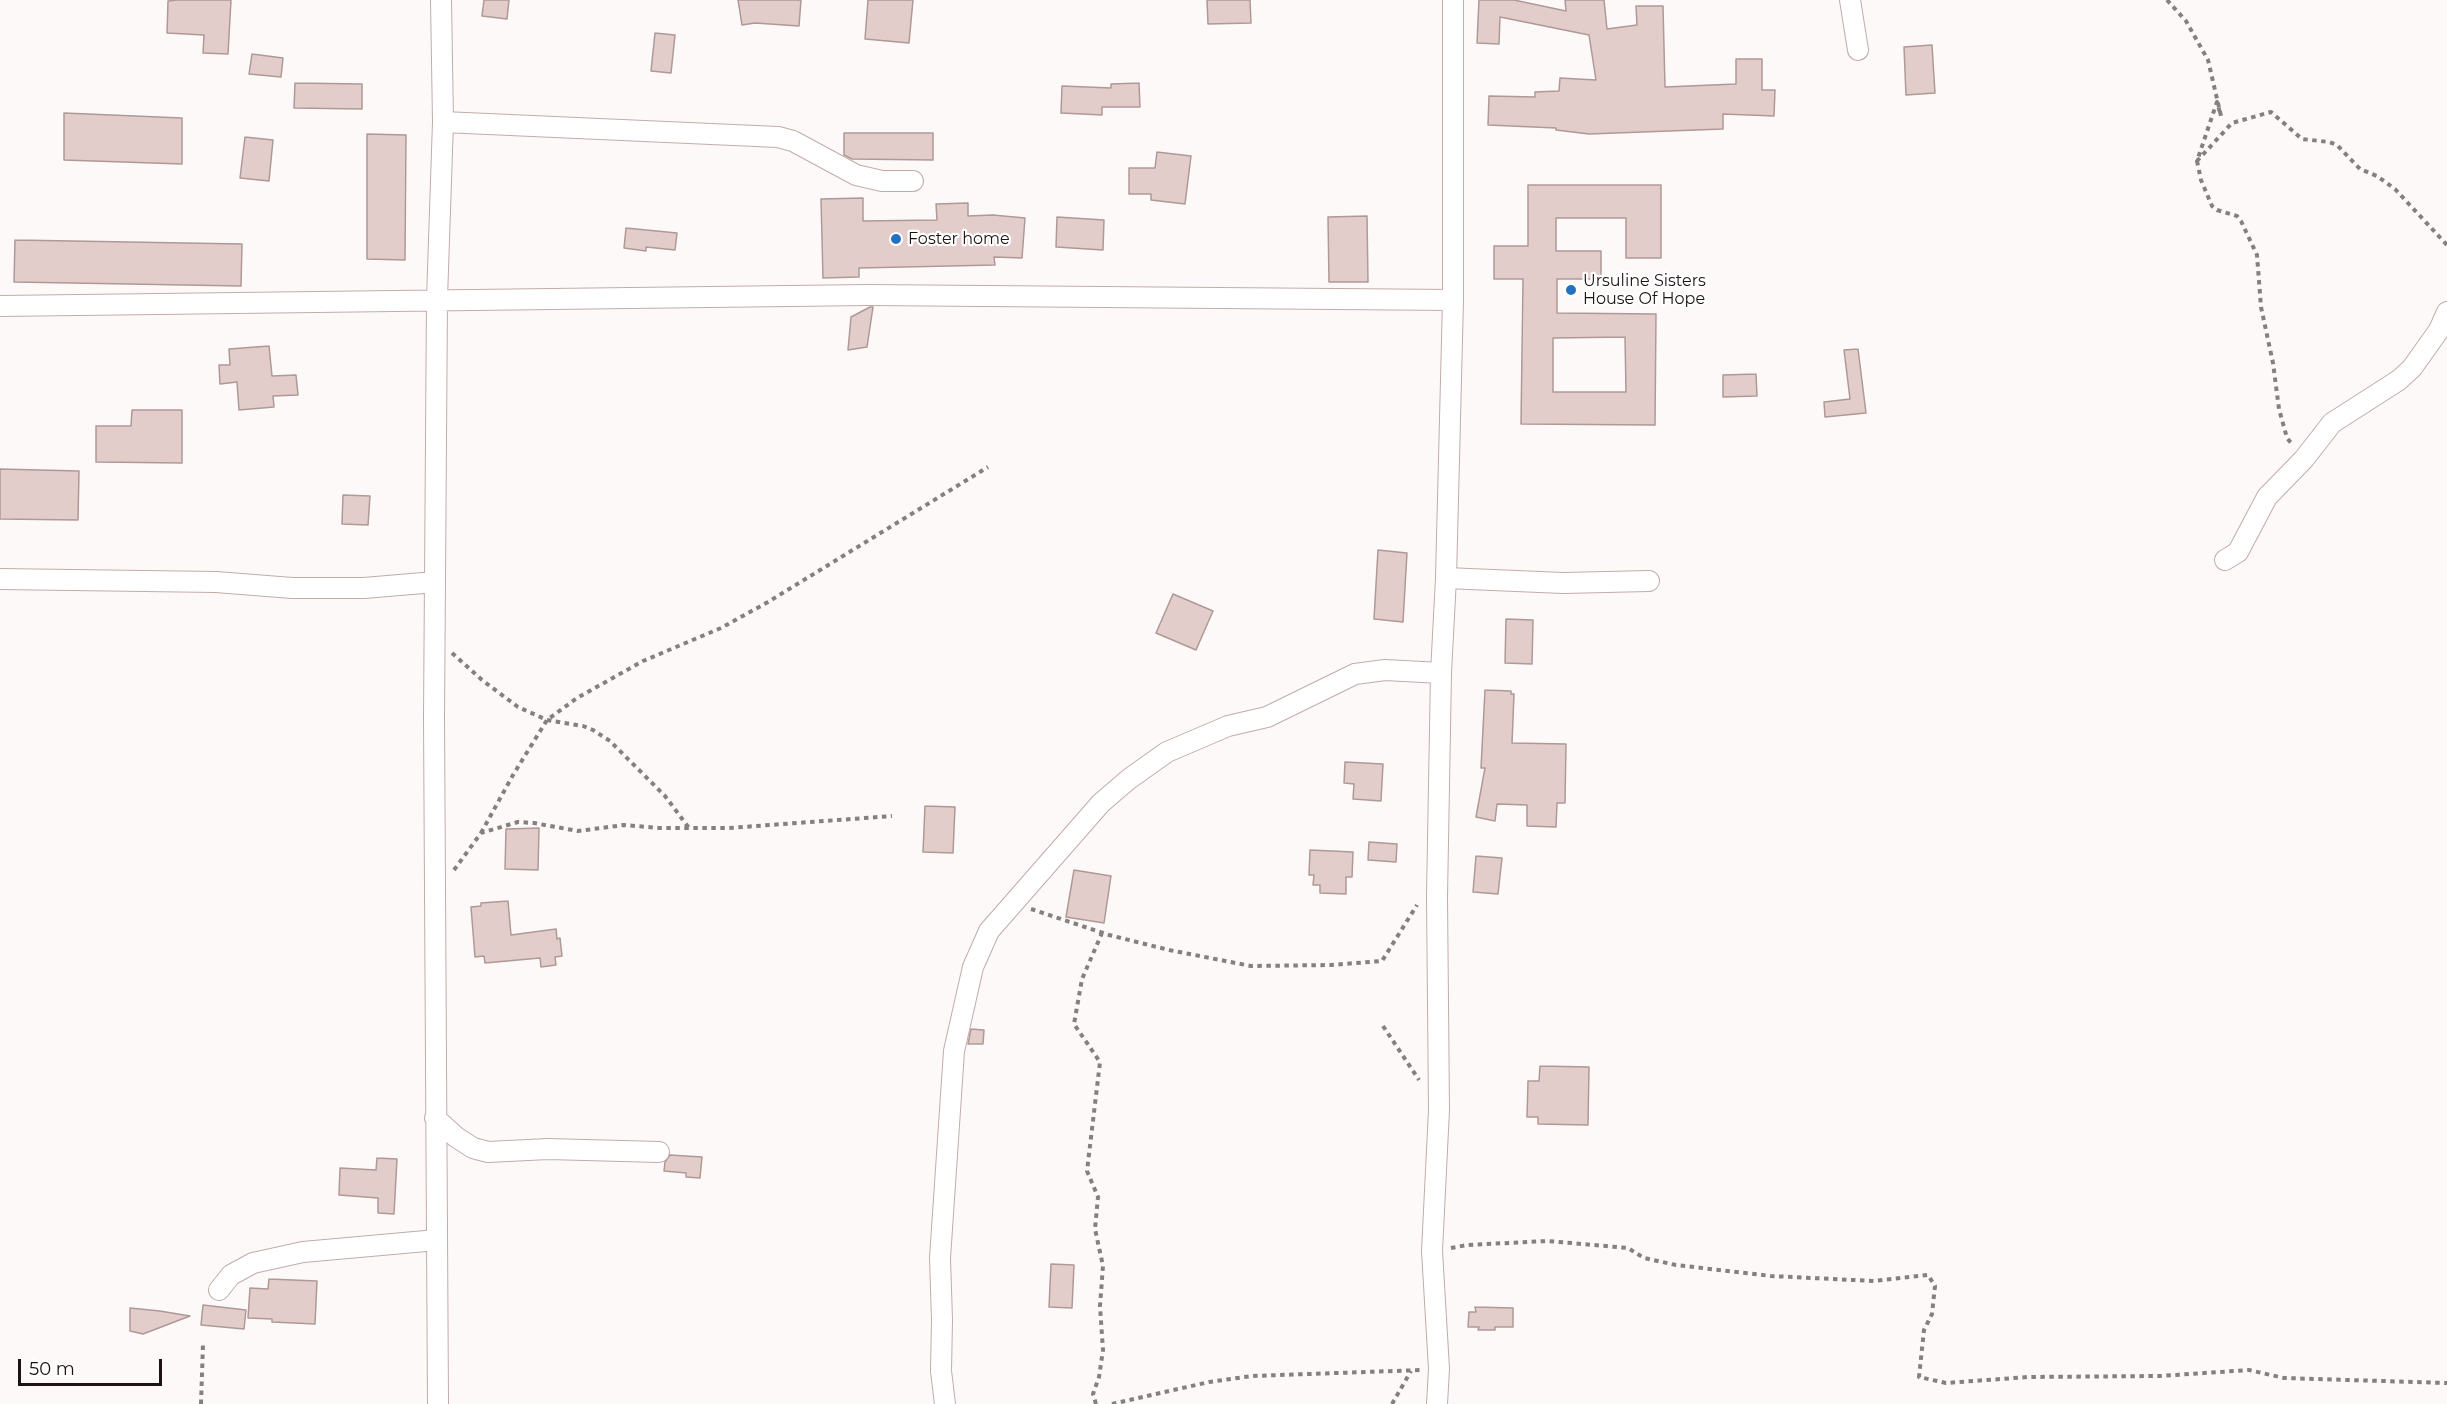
<!DOCTYPE html>
<style>
body{margin:0}
#map{position:relative;width:2447px;height:1404px;overflow:hidden;background:#fef9f9;font-family:Montserrat,sans-serif}
canvas{display:block}
.scale{position:absolute;left:18px;top:1359px;width:144px;height:27px;box-sizing:border-box;border:3px solid #1b1413;border-top:0;padding-left:8px;font-size:18px;line-height:21px;white-space:nowrap;color:#1b1413;-webkit-text-stroke:4px #fff;paint-order:stroke}
</style>
<div id="map">
<canvas width="2447" height="1404"></canvas>
<div class="scale">50 m</div>
</div>
<script>
const g = document.querySelector('canvas').getContext('2d');
g.lineJoin = 'round';
function fillPath(path, color) { g.fillStyle = color; g.fill(path, 'evenodd'); }
const shape = rows => new Path2D(rows.map(r => 'M' + r).join(''));
function trace(path, color, width, dash) { g.strokeStyle = color; g.lineWidth = width; g.lineCap = dash ? 'butt' : 'round'; g.setLineDash(dash || []); g.stroke(path); }
function drawText(font, color, halo, rows, align = 'center') {
  g.font = font + ' Montserrat,sans-serif'; g.lineWidth = 4.5; g.setLineDash([]); g.textBaseline = 'middle'; g.strokeStyle = halo; g.fillStyle = color; for (const [text, x, y, turn = 0] of rows) {
    g.save(); g.translate(x, y); g.rotate((+turn || 0) * Math.PI / 180); g.textAlign = isNaN(turn) ? turn : align; if (halo) g.strokeText(text, 0, 0); g.fillText(text, 0, 0); g.restore();
  }
}
const building = shape([
 [177,0,231,0,228,54,203,53,204,35,167,33,168,1,177,0],
 [484,0,509,0,507,19,482,16,484,0],
 [738,0,801,0,799,26,755,23,742,25,738,0],
 [868,0,913,0,909,43,865,39,868,0],
 [1207,0,1250,0,1251,23,1208,24,1207,0],
 [1479,0,1514,0,1566,11,1565,0,1604,0,1607,29,1637,25,1636,6,1663,6,1665,87,1736,84,1736,59,1762,59,1762,90,1775,90,1774,116,1723,114,1723,129,1589,134,1556,130,1556,128,1488,125,1489,96,1535,97,1535,92,1559,91,1560,78,1596,80,1589,35,1500,17,1499,44,1477,43,1479,0],
 [655,33,675,35,671,73,651,71,655,33],
 [1932,45,1935,93,1906,95,1904,47,1932,45],
 [252,54,283,58,281,77,249,74,252,54],
 [295,83,362,84,362,109,294,108,295,83],
 [1139,83,1140,107,1102,107,1102,115,1061,113,1062,86,1111,88,1111,84,1139,83],
 [64,113,182,118,182,164,64,160,64,113],
 [844,133,933,133,933,160,852,159,844,155,844,133],
 [367,134,406,135,405,260,367,259,367,134],
 [245,137,273,140,269,181,240,178,245,137],
 [1157,152,1191,156,1185,204,1151,200,1151,194,1129,194,1129,168,1155,168,1157,152],
 [1528,185,1661,185,1661,258,1626,258,1626,218,1556,218,1556,251,1601,251,1601,279,1557,279,1557,313,1656,314,1655,425,1521,424,1523,279,1494,279,1494,246,1528,246,1528,185],
 [1625,337,1626,392,1553,392,1553,338,1625,337],
 [863,198,863,221,937,220,936,204,968,203,968,216,993,215,1025,218,1022,258,994,257,995,265,859,268,859,277,823,278,821,199,863,198],
 [1367,216,1368,282,1329,282,1328,217,1367,216],
 [1057,217,1104,220,1103,250,1056,247,1057,217],
 [626,228,677,233,675,250,646,247,646,251,624,248,626,228],
 [15,240,242,244,241,286,14,282,15,240],
 [870,307,873,307,867,347,848,350,851,317,870,307],
 [269,346,272,376,296,375,298,395,273,396,274,407,239,410,237,382,220,384,219,365,230,365,229,349,269,346],
 [1858,349,1866,413,1825,417,1824,402,1850,399,1844,350,1858,349],
 [1756,374,1757,396,1723,397,1723,375,1756,374],
 [132,410,182,410,182,463,96,462,96,426,131,426,132,410],
 [0,469,79,471,78,520,0,519,0,469],
 [343,495,370,496,368,525,342,524,343,495],
 [1378,550,1407,553,1403,622,1374,619,1378,550],
 [1173,594,1213,611,1196,650,1156,633,1173,594],
 [1506,619,1533,620,1532,664,1505,663,1506,619],
 [1485,690,1511,691,1511,694,1514,694,1512,743,1566,744,1565,803,1557,803,1556,827,1527,826,1527,805,1497,804,1495,821,1476,817,1485,768,1481,768,1485,690],
 [1345,762,1383,764,1381,801,1353,799,1354,784,1344,783,1345,762],
 [925,806,955,807,953,853,923,852,925,806],
 [539,828,538,870,505,869,506,829,539,828],
 [1369,842,1397,844,1396,862,1368,860,1369,842],
 [1310,850,1353,852,1352,877,1346,877,1346,894,1320,893,1320,885,1313,885,1314,875,1309,875,1310,850],
 [1476,856,1502,858,1498,894,1473,892,1476,856],
 [1074,870,1111,876,1104,923,1066,917,1074,870],
 [508,901,511,935,556,929,557,939,560,938,562,956,555,957,556,965,541,967,540,958,485,963,484,956,475,957,471,907,481,906,481,903,508,901],
 [971,1029,984,1030,983,1044,968,1044,971,1029],
 [1540,1066,1589,1067,1588,1125,1538,1124,1538,1117,1527,1117,1528,1081,1539,1081,1540,1066],
 [670,1155,702,1157,700,1178,686,1177,686,1173,664,1171,665,1162,670,1155],
 [377,1158,397,1159,394,1214,378,1213,378,1198,339,1195,340,1168,376,1170,377,1158],
 [1051,1264,1074,1265,1072,1308,1049,1307,1051,1264],
 [269,1279,317,1281,315,1324,272,1322,272,1319,248,1318,250,1288,268,1289,269,1279],
 [203,1305,246,1310,244,1329,201,1325,203,1305],
 [1475,1307,1513,1308,1513,1327,1495,1327,1495,1330,1478,1330,1479,1327,1468,1327,1469,1312,1476,1312,1475,1307],
 [130,1308,160,1311,190,1316,143,1334,130,1331,130,1308]
]);
const path = shape([
 [2167,0,2186,21,2208,60,2221,116,2217,102,2197,161,2232,123,2271,112,2302,139,2329,142,2337,145,2360,169,2377,176,2395,189,2447,245],
 [2197,161,2201,180,2212,206,2217,210,2237,216,2241,221,2257,255,2261,307,2273,363,2279,409,2287,438,2292,444],
 [452,653,482,680,518,707,547,720,583,726,593,730,610,741,665,796,689,828],
 [481,833,513,775,547,720,577,698,643,661,721,628,768,602,988,467],
 [454,870,481,833,518,822,534,823,578,831,624,825,659,828,729,828,892,816],
 [1031,909,1109,935,1169,950,1251,966,1331,965,1382,961,1417,905],
 [1383,1026,1419,1080],
 [1451,1248,1467,1245,1548,1241,1628,1248,1644,1258,1676,1265,1771,1276,1874,1281,1928,1275,1935,1286,1932,1314,1924,1330,1919,1377,1946,1383,2028,1377,2160,1376,2249,1370,2284,1378,2447,1383],
 [201,1404,203,1344],
 [1096,1404,1093,1394,1099,1377,1103,1350,1100,1306,1103,1266,1095,1229,1098,1197,1087,1171,1100,1062,1074,1024,1082,979,1102,933],
 [1112,1404,1209,1382,1252,1376,1422,1370],
 [1392,1404,1411,1371]
]);
const minor = shape([
 [1850,0,1858,50],
 [443,122,778,137,793,141,856,175,882,181,913,181],
 [0,306,868,295,1453,300],
 [2225,560,2238,552,2267,497,2304,459,2332,423,2399,380,2412,368,2439,330,2447,312],
 [1446,578,1563,583,1649,581],
 [0,579,216,582,292,588,364,588,435,582],
 [435,1118,456,1137,473,1148,488,1152,548,1149,659,1152],
 [219,1290,231,1275,253,1263,303,1252,437,1240],
 [438,1404,434,718,437,299,443,122,441,0],
 [945,1404,941,1371,942,1320,940,1258,954,1051,973,967,989,931,1101,803,1129,779,1167,752,1228,726,1267,717,1355,674,1385,670,1441,673],
 [1437,1404,1439,1369,1432,1251,1439,1110,1437,897,1441,673,1446,578,1453,300,1453,0]
]);
const markers = [
 [896,239,6,"#2471c1"],
 [1571,290,6,"#2471c1"]
];
const poiNames = [
 ["Foster home",908,239],
 ["Ursuline Sisters",1583,281],
 ["House Of Hope",1583,299]
];
fillPath(building, '#e3cdcb');
trace(building, '#ae9997', 1.5);
trace(minor, '#c1acaa', 22);
trace(path, '#857f7f', 4, [4.5, 4.5]);
trace(minor, '#fff', 20);
for (const [x, y, r, color] of markers) { const dot = new Path2D(); dot.arc(x, y, r, 0, 2 * Math.PI); g.fillStyle = color; g.fill(dot); trace(dot, '#fff', 2); }
drawText('16px', '#1b1413', '#fff', poiNames, 'left');
</script>
